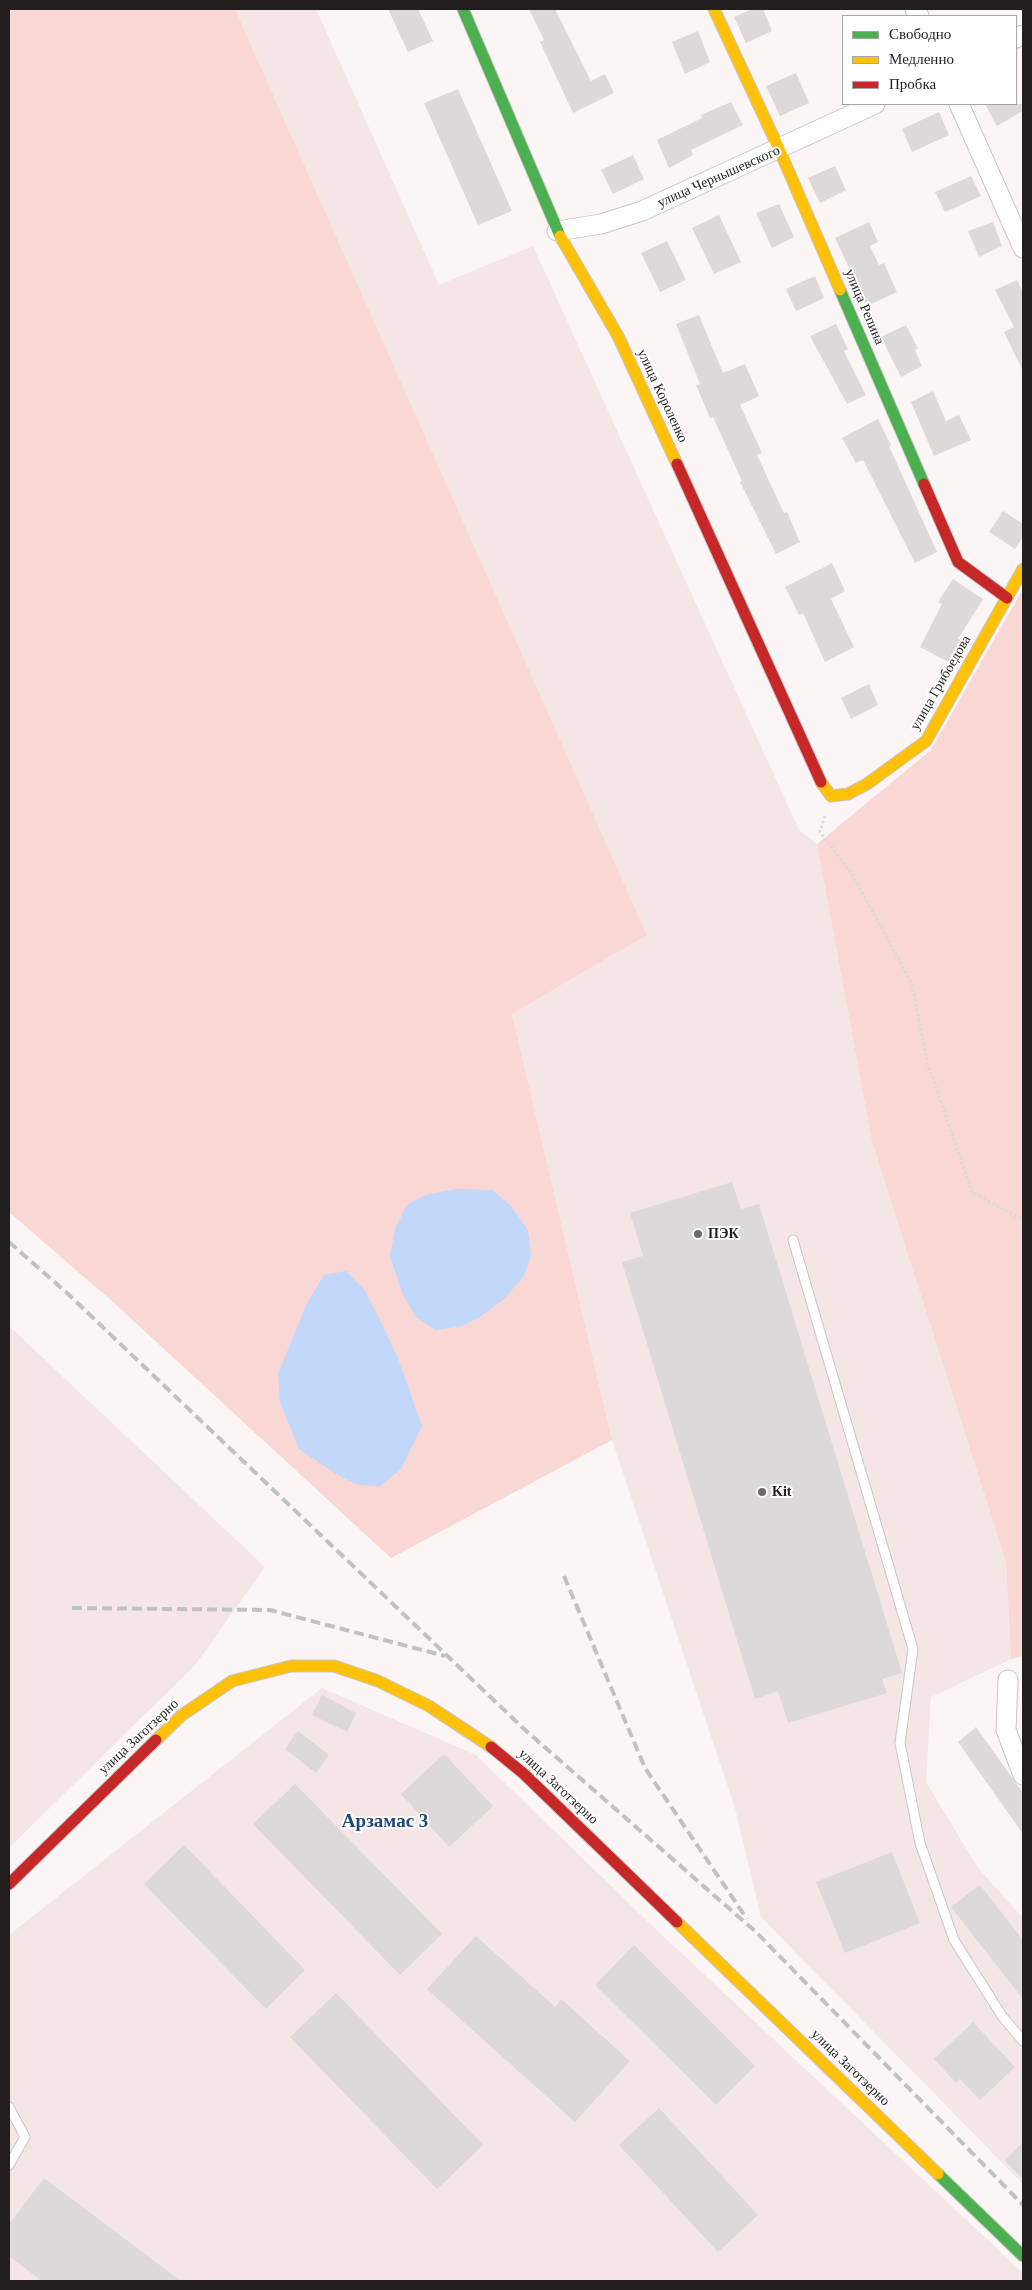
<!DOCTYPE html>
<meta charset="utf-8">
<style>
body{margin:0}
#map{position:relative;width:1032px;height:2290px;overflow:hidden;background:#fbf5f5;font-family:Georgia,serif}
canvas{display:block}
.frame{position:absolute;inset:0;border:10px solid #221e1e;pointer-events:none}
.legend{position:absolute;left:842px;top:15px;width:175px;height:90px;box-sizing:border-box;background:#fff;border:1px solid #a7a5a5;margin:0;padding:6px 9px;list-style:none;font-size:15px;color:#221e1e}
.legend li{display:flex;align-items:center;gap:10px;height:25px}
.legend b{width:25px;border:1px solid #a7a5a5}
</style>
<div id="map">
<canvas width="1032" height="2290"></canvas>
<div class="frame"></div>
<ul class="legend">
<li><b style="height:6px;background:#4caf50"></b>Свободно</li>
<li><b style="height:6px;background:#ffc107"></b>Медленно</li>
<li><b style="height:6px;background:#c62828"></b>Пробка</li>
</ul>
</div>
<script>
const g = document.querySelector('canvas').getContext('2d');
g.lineJoin = 'round';
function fillPath(path, color) { g.fillStyle = color; g.fill(path, 'evenodd'); }
const shape = rows => new Path2D(rows.map(r => 'M' + r).join(''));
function trace(path, color, width, dash) { g.strokeStyle = color; g.lineWidth = width; g.lineCap = dash ? 'butt' : 'round'; g.setLineDash(dash || []); g.stroke(path); }
function drawText(font, color, halo, rows, align = 'center') {
  g.font = font + ' Georgia,serif'; g.lineWidth = 4; g.setLineDash([]); g.textBaseline = 'middle'; g.strokeStyle = halo; g.fillStyle = color; for (const [text, x, y, turn = 0] of rows) {
    g.save(); g.translate(x, y); g.rotate((+turn || 0) * Math.PI / 180); g.textAlign = isNaN(turn) ? turn : align; if (halo) g.strokeText(text, 0, 0); g.fillText(text, 0, 0); g.restore();
  }
}
const built = shape([
 [235,9,316,9,439,285,533,246,799,830,817,844,872,1142,1006,1562,1011,1659,931,1697,926,1782,978,1868,1023,1918,1023,2184,761,1917,735,1808,612,1440,512,1014,647,935],
 [9,1326,265,1567,196,1664,9,1848],
 [322,1688,476,1755,645,1919,1023,2273,1023,2281,9,2281,9,1935]
]);
const green = shape([
 [9,9,235,9,647,935,512,1014,612,1440,391,1558,113,1302,9,1212],
 [1023,589,1023,1656,1011,1659,1006,1562,872,1142,817,844,931,750]
]);
const water = shape([
 [457,1189,492,1190,511,1206,528,1230,531,1256,524,1276,503,1300,478,1318,462,1326,436,1330,416,1317,403,1295,390,1256,395,1229,407,1205,425,1195],
 [346,1271,365,1291,382,1324,397,1356,422,1426,401,1469,380,1486,359,1485,341,1477,299,1449,280,1402,278,1374,307,1303,324,1275]
]);
const building = shape([
 [388,9,418,9,433,41,408,52],
 [529,9,555,9,591,81,605,74,614,93,573,113,540,42,544,40],
 [753,9,763,9,772,31,746,43,734,17],
 [698,31,710,62,685,74,672,42],
 [796,73,809,103,780,116,766,86],
 [458,89,512,211,478,225,424,103],
 [731,102,743,125,691,150,693,155,669,168,657,140,702,118,701,115],
 [985,104,1023,104,1023,111,997,126],
 [939,112,949,135,912,152,902,129],
 [633,155,644,179,613,194,601,170],
 [835,166,846,190,820,203,808,178],
 [971,176,981,196,945,212,935,192],
 [779,204,794,237,772,248,756,213],
 [719,215,741,262,714,274,692,228],
 [869,222,878,242,870,246,879,265,884,263,897,292,867,306,835,238],
 [993,222,1002,246,979,257,968,231],
 [667,241,686,280,660,292,641,253],
 [815,276,824,298,796,311,786,289],
 [1017,280,1023,292,1023,371,1004,332,1014,327,995,290],
 [699,315,723,373,745,364,759,396,740,405,762,453,757,455,784,513,787,512,800,542,776,554,740,482,742,481,713,417,710,418,696,385,700,384,676,324],
 [836,324,848,349,844,351,866,395,847,404,810,336],
 [906,325,918,349,915,350,922,366,901,377,881,337],
 [933,391,946,421,959,415,971,440,934,456,911,402],
 [878,419,891,445,889,446,937,552,915,563,863,460,856,463,842,438],
 [1003,511,1023,524,1023,537,1015,549,989,532],
 [832,563,845,591,831,599,854,647,825,662,803,613,799,615,785,587],
 [953,579,983,599,958,639,961,640,948,662,920,647,942,604,938,602],
 [869,684,878,705,851,719,841,698],
 [732,1182,741,1209,759,1204,902,1673,882,1679,887,1693,788,1723,778,1691,755,1699,622,1262,643,1256,630,1213],
 [322,1695,356,1713,347,1732,312,1715],
 [976,1727,1023,1793,1023,1834,958,1742],
 [298,1731,329,1755,316,1773,285,1749],
 [444,1754,493,1806,449,1847,401,1794],
 [295,1784,442,1934,400,1975,253,1824],
 [184,1845,305,1970,266,2009,144,1884],
 [892,1852,920,1923,845,1953,816,1882],
 [980,1885,1023,1940,1023,1999,951,1907],
 [476,1936,555,2007,561,1999,630,2061,575,2122,427,1989],
 [634,1945,755,2066,716,2105,595,1985],
 [336,1993,483,2145,437,2189,290,2037],
 [973,2022,1015,2067,980,2100,960,2079,956,2083,934,2059],
 [659,2108,758,2215,718,2252,619,2145],
 [1023,2142,1023,2179,1005,2161],
 [44,2178,181,2281,42,2281,9,2256,9,2224]
]);
const path = shape([
 [825,816,820,832,852,874,912,984,927,1062,972,1192,1023,1220]
]);
const lane = shape([
 [793,1240,913,1649,900,1743,920,1843,954,1940,1002,2016,1023,2041],
 [9,2107,25,2137,9,2165]
]);
const street = shape([
 [915,9,919,16],
 [1016,38,1023,35],
 [959,104,1023,248],
 [557,231,601,224,642,211,875,104],
 [1008,1680,1006,1730,1023,1775]
]);
const fast = shape([
 [463,9,560,236],
 [840,290,924,484],
 [938,2174,1023,2256]
]);
const slow = shape([
 [714,9,779,149,840,290],
 [560,236,618,336,677,464],
 [821,782,831,796,848,794,867,784,926,741,1023,569],
 [156,1740,182,1715,232,1681,291,1666,334,1666,378,1681,429,1706,491,1747],
 [677,1922,938,2174]
]);
const jam = shape([
 [677,464,821,782],
 [924,484,958,562,1007,598],
 [491,1747,524,1774,677,1922],
 [9,1884,156,1740]
]);
const rail = shape([
 [9,1242,67,1293,524,1729,756,1932,1023,2205],
 [564,1576,645,1768,747,1919],
 [72,1608,270,1610,445,1656]
]);
const markers = [
 [698,1234,5,"#6e6969"],
 [762,1492,5,"#6e6969"]
];
const streetNames = [
 ["улица Чернышевского",719,177,-24],
 ["улица Репина",864,307,67],
 ["улица Короленко",662,396,65],
 ["улица Грибоедова",941,683,-60],
 ["улица Заготзерно",139,1737,-43],
 ["улица Заготзерно",558,1787,43],
 ["улица Заготзерно",850,2068,44]
];
const poiNames = [
 ["ПЭК",708,1234],
 ["Kit",772,1492]
];
const districtNames = [
 ["Арзамас 3",385,1822]
];
fillPath(built, '#f3e6e5');
fillPath(green, '#f8d7d4');
fillPath(water, '#c1d8fb');
fillPath(building, '#ded9d9');
trace(lane, '#cac5c5', 11);
trace(street, '#cac5c5', 21);
trace(fast, '#cac5c5', 13);
trace(slow, '#cac5c5', 13);
trace(jam, '#cac5c5', 13);
trace(path, '#dcdad9', 3, [2.5, 2.5]);
trace(lane, '#fefefe', 9);
trace(street, '#fefefe', 19);
trace(fast, '#4caf50', 11);
trace(slow, '#ffc107', 11);
trace(jam, '#c62828', 11);
trace(rail, '#c2c1c1', 4, [10, 5]);
for (const [x, y, r, color] of markers) { const dot = new Path2D(); dot.arc(x, y, r, 0, 2 * Math.PI); g.fillStyle = color; g.fill(dot); trace(dot, '#fff', 2); }
drawText('14px', '#221e1e', '#fff', streetNames);
drawText('bold 14px', '#221e1e', '#fff', poiNames, 'left');
drawText('bold 19px', '#22477d', '#fff', districtNames);
</script>
